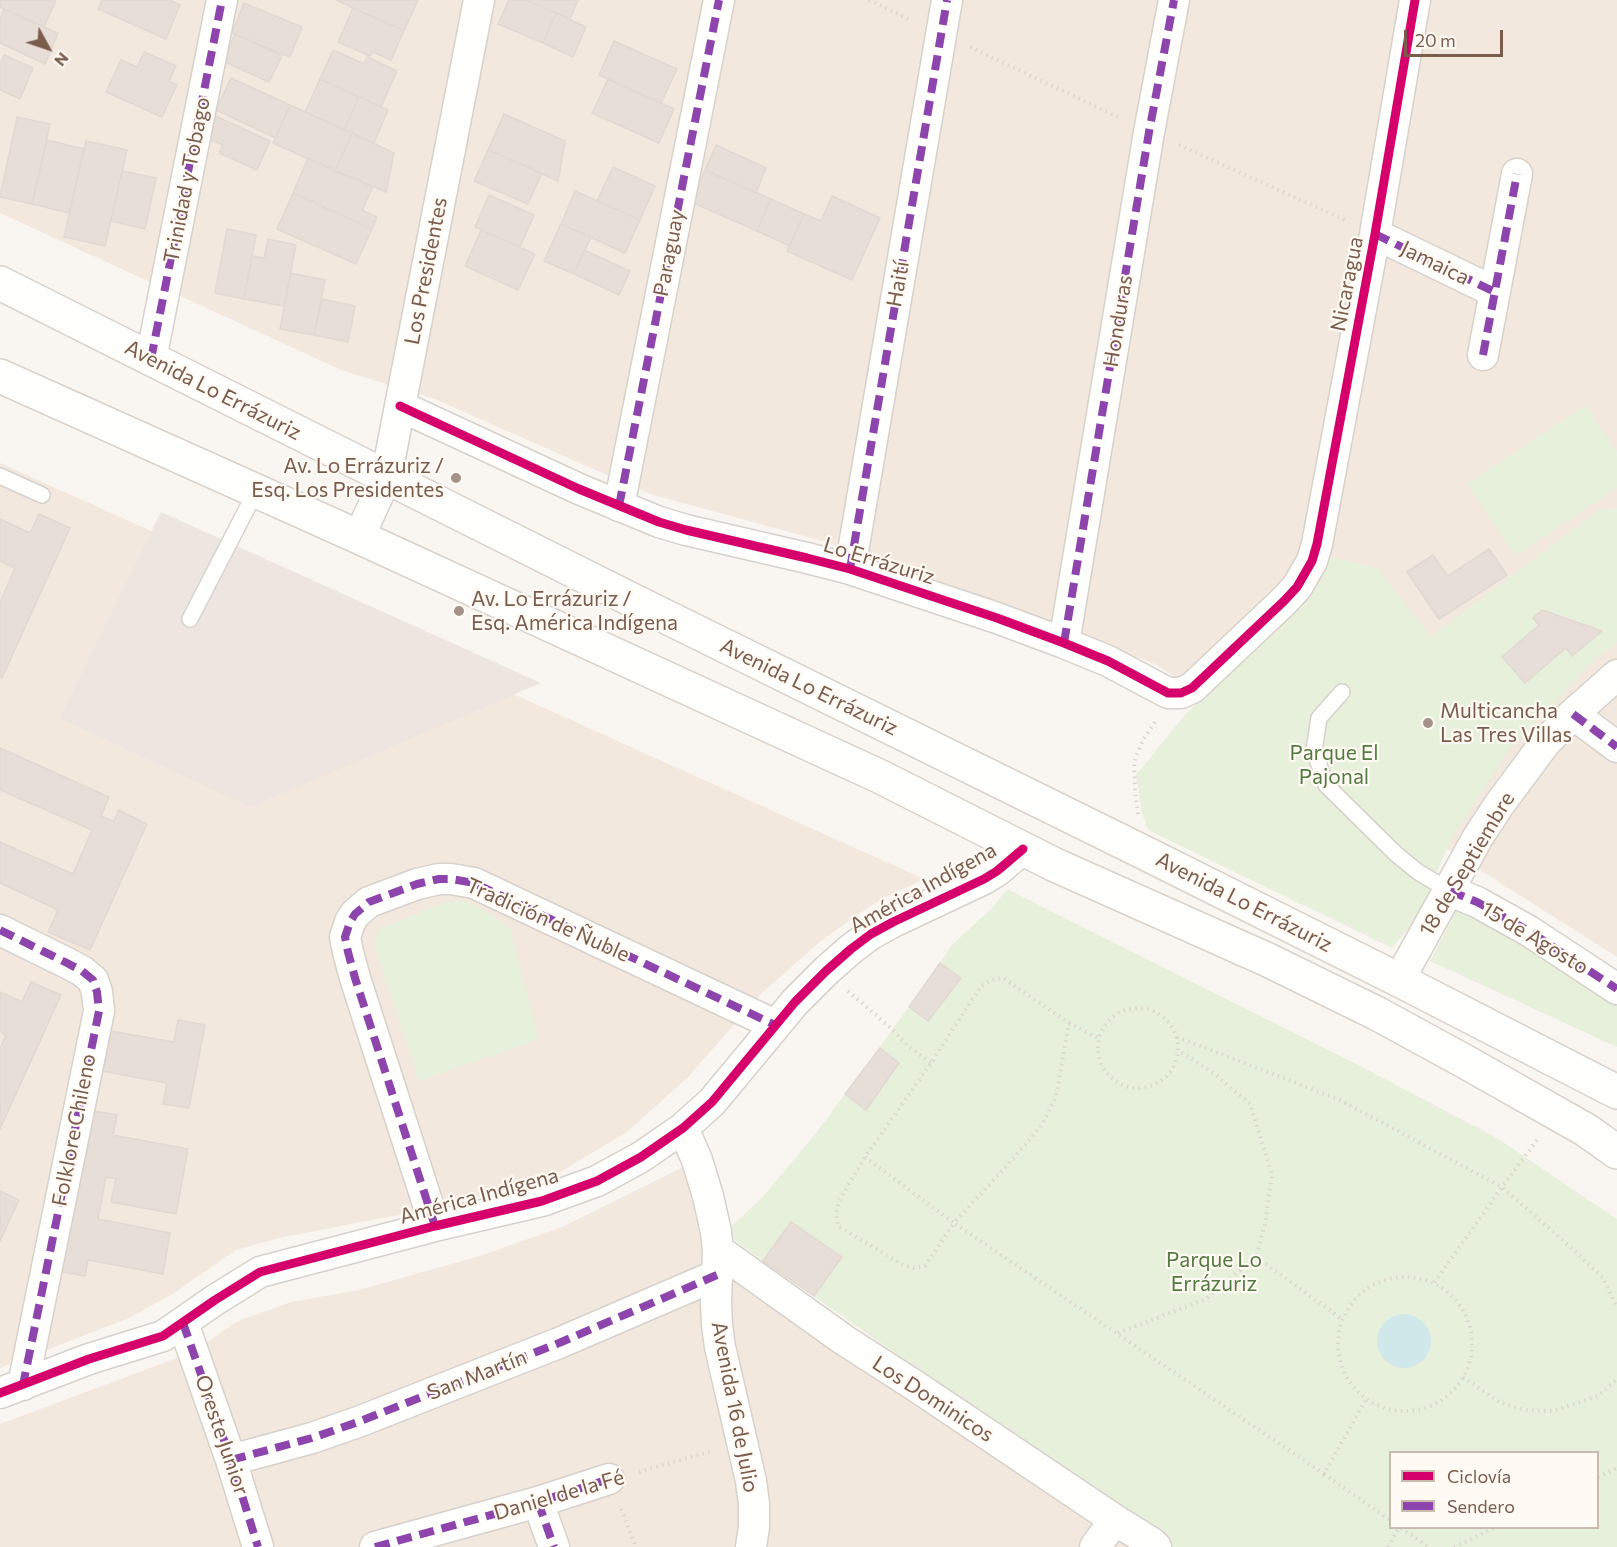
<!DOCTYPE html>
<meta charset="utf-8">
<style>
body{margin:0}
#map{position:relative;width:1617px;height:1547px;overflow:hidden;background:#f9f5f0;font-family:Commissioner,sans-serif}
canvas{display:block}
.legend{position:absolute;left:1389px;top:1451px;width:210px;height:78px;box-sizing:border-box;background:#fffaf3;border:2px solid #cabbb1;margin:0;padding:8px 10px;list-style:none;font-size:18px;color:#7a5c4d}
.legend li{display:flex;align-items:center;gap:12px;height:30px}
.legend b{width:30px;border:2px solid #cabbb1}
.north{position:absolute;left:18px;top:18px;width:60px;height:60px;-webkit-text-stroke:4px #fffaf3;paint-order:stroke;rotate:130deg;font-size:16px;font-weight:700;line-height:24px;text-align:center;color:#7a5c4d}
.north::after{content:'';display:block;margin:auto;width:21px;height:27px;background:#7a5c4d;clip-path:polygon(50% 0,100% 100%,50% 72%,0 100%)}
.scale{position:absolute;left:1404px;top:30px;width:99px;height:27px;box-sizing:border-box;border:3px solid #7a5c4d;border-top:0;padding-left:8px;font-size:18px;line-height:21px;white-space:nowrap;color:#7a5c4d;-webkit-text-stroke:4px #fffaf3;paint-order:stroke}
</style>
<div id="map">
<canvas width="1617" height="1547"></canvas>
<ul class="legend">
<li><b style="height:8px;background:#d6006c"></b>Ciclovía</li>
<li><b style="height:8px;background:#8e44ad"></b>Sendero</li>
</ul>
<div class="north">N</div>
<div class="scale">20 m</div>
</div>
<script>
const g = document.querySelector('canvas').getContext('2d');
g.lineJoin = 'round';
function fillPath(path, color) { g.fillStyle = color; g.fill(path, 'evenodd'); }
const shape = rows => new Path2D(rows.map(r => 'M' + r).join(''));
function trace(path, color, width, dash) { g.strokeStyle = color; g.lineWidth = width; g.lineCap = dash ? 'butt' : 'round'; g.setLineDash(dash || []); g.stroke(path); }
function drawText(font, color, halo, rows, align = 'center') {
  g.font = font + ' Commissioner,sans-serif'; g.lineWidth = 4.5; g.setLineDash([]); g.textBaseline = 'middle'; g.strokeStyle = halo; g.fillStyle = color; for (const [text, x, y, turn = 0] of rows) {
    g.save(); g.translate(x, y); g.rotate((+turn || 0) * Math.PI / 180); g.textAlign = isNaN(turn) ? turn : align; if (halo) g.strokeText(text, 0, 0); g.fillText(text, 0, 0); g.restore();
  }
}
const residential = shape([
 [0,0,1617,0,1617,957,1155,664,826,542,650,494,435,399,341,370,0,213],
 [0,463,924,879,875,903,823,939,762,993,688,1077,627,1132,562,1171,459,1203,279,1238,236,1250,174,1293,129,1318,0,1368],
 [697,1160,716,1232,1163,1547,0,1547,0,1424,193,1352,236,1322,291,1302,359,1290,480,1256,562,1227]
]);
const industrial = shape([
 [161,512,541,683,250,807,60,718]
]);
const green = shape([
 [1586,405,1617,452,1617,488,1515,556,1467,484],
 [1617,508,1617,642,1599,656,1512,745,1450,841,1417,919,1392,948,1148,830,1142,813,1136,775,1184,716,1322,580,1326,556,1377,568,1431,637,1599,510],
 [1007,889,1362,1067,1497,1138,1617,1219,1617,1547,1171,1547,724,1233,761,1199,817,1132,909,1007,952,945,992,908],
 [1390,1452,1598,1452,1598,1528,1390,1528],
 [463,900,479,907,510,928,539,1039,419,1081,377,955,374,942,376,935,381,928,446,902],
 [1457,910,1515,938,1617,1003,1617,1047,1430,961]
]);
const water = shape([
 '1377 1341a27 27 0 1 1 54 0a27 27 0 1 1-54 0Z'
]);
const building = shape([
 [0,0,56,0,44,27,0,7,0,0],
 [102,0,169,0,180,5,166,39,98,9,102,0],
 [336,0,418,0,404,31,336,0],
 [509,0,526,0,556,13,543,43,498,24,509,0],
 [526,0,578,0,570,19,526,0],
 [244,3,302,27,290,57,232,33,244,3],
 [353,8,404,31,391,60,373,52,370,56,338,42,353,8],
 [4,9,58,33,45,64,0,43,0,19,4,9],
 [556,13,586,27,573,57,543,43,556,13],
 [235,34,282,56,269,82,223,61,235,34],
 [614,41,677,69,661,103,599,75,614,41],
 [333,50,364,64,367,57,397,71,381,107,320,79,333,50],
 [144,52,176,66,169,81,177,85,162,117,106,92,121,60,137,67,144,52],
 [4,55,33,68,20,99,0,90,0,64,4,55],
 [231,78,290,105,276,138,216,110,231,78],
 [320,79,359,97,344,130,305,112,320,79],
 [608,79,674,109,659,143,592,113,608,79],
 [359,97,388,110,374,143,344,130,359,97],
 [290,105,352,133,335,171,273,143,290,105],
 [211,114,270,141,257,170,219,153,223,145,202,136,211,114],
 [504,114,565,141,558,181,488,150,504,114],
 [17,117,50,124,32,204,0,197,17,117],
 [352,133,394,153,386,192,335,171,352,133],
 [47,140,84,149,69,213,32,204,47,140],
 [86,141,127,150,105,246,64,237,86,141],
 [716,145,766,168,756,193,705,170,716,145],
 [488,150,542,173,528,204,474,181,488,150],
 [308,158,373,187,362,210,377,217,372,229,293,193,308,158],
 [613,167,655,186,640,220,597,201,613,167],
 [705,170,771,199,757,231,691,202,705,170],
 [122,171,156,178,145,229,111,221,122,171],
 [575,191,640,220,625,253,561,224,575,191],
 [293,193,372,229,356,264,277,229,293,193],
 [489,195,534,215,520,247,475,227,489,195],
 [832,196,880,218,852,280,787,251,804,214,821,221,832,196],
 [771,199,804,214,790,246,757,231,771,199],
 [561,224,591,237,574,274,544,261,561,224],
 [227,229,256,235,244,299,215,293,227,229],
 [481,230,535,254,518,290,465,266,481,230],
 [268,239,296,245,284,306,244,299,252,256,264,258,268,239],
 [584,250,630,271,619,295,574,274,584,250],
 [291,273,325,280,314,335,280,329,291,273],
 [322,299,355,306,348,342,314,335,322,299],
 [39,514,70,528,2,678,0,677,0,602,15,568,0,561,0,519,30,533,39,514],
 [1489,549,1507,575,1439,619,1407,572,1433,555,1448,576,1489,549],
 [1542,610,1602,631,1572,656,1566,648,1525,683,1502,657,1539,625,1533,618,1542,610],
 [0,748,109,797,101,816,114,821,119,810,147,824,90,950,48,932,58,910,0,883,0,842,73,874,92,830,0,790,0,748],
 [940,963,961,978,928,1021,909,1007,940,963],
 [31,982,61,995,0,1129,0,1049,6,1035,0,1032,0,992,22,1002,31,982],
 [178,1020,205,1025,189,1108,163,1104,167,1083,97,1070,104,1030,174,1042,178,1020],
 [880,1048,899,1063,866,1110,845,1094,880,1048],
 [88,1110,117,1115,113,1135,188,1149,176,1214,111,1202,116,1179,106,1177,98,1219,170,1233,163,1274,88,1260,85,1276,57,1271,88,1110],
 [0,1191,19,1200,0,1241,0,1191],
 [791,1222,842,1257,814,1296,763,1261,791,1222]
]);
const path = shape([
 [869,0,911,20],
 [970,47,1120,118],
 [1179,145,1347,221],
 [1138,814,1135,789,1134,762,1143,740,1155,722],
 [848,991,893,1030,906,1044,931,1063],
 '1098 1048a40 40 0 1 1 80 0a40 40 0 1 1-80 0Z',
 [1069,1023,1098,1038],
 [1177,1037,1340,1100,1502,1187,1434,1283],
 [1537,1140,1502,1187,1578,1254,1603,1278,1617,1308],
 [865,1157,954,1223,1012,1160,1042,1125,1056,1097,1069,1023,1003,978,992,980,981,986,931,1063,865,1157,839,1201,836,1213,838,1226,903,1265,914,1268,925,1266,954,1223,1324,1474,1366,1399],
 [1256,1257,1342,1319],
 '1338 1344a67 67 0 1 1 134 0a67 67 0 1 1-134 0Z',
 [1118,1333,1206,1299,1256,1257,1265,1224,1272,1175,1250,1104,1216,1075,1178,1050],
 [1463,1377,1501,1403,1527,1410,1553,1411,1598,1396,1617,1379],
 [639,1472,712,1451],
 [1324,1474,1390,1520],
 [1598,1477,1617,1468],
 [621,1509,636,1547],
 [1401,1528,1429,1547],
 [1388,1547,1399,1528],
 [1454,1547,1494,1528]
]);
const service = shape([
 [0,476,42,495],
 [190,619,256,491],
 [1342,692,1319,718,1314,750,1326,785,1396,854,1418,872,1450,891]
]);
const minor = shape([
 [1375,234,1495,292],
 [1483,355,1517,174],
 [151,359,222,0],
 [400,406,579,489,659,522,686,530,807,558,850,569,997,618,1064,643,1108,661,1168,693,1181,693,1192,688,1284,601,1297,587,1312,561,1317,544,1375,234,1415,0],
 [619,506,719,0],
 [359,537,386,478,479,0],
 [850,569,947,0],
 [1064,643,1149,132,1174,0],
 [1573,714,1617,747],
 [1450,891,1477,902,1529,931,1617,989],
 [0,930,67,963,82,971,93,980,97,992,99,1011,23,1385],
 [1399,980,1478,837,1499,805,1545,743,1573,714,1617,675],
 [683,1128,697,1160,708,1196,716,1232,718,1250,716,1303,717,1325,720,1347,751,1481,754,1504,754,1527,751,1547],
 [435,1226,355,978,348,952,345,937,350,922,355,914,369,902,417,884,439,879,451,879,474,883,775,1025],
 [718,1250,844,1340,917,1387,1115,1520,1152,1543,1156,1547],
 [183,1323,231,1460,258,1547],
 [0,1393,89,1359,163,1336,215,1300,260,1272,435,1226,542,1201,597,1181,641,1157,683,1128,712,1102,795,1002,826,971,851,949,871,934,893,922,984,879,997,871,1023,849],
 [231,1460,312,1438,358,1422,559,1343,717,1275],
 [538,1502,554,1547],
 [375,1547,538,1502,609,1479],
 [1095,1547,1115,1520]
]);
const secondary = shape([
 [0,283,630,599,1149,855,1399,980,1617,1092],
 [0,376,359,537,881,777,1053,864,1268,960,1378,1014,1464,1061,1586,1130,1617,1152]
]);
const quiet = shape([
 [1375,234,1495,292],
 [1483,355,1517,174],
 [151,359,222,0],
 [619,506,719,0],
 [850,569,947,0],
 [1064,643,1149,132,1174,0],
 [1573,714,1617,747],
 [1450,891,1477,902,1529,931,1617,989],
 [0,930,67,963,82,971,93,980,97,992,99,1011,23,1385],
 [435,1226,355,978,348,952,345,937,350,922,355,914,369,902,417,884,439,879,451,879,474,883,775,1025],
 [183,1323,231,1460,258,1547],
 [231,1460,312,1438,358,1422,559,1343,717,1275],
 [538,1502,554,1547],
 [375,1547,538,1502,609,1479]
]);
const cycleway = shape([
 [400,406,579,489,659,522,686,530,807,558,850,569,997,618,1064,643,1108,661,1168,693,1181,693,1192,688,1284,601,1297,587,1312,561,1317,544,1375,234,1415,0],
 [0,1393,89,1359,163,1336,215,1300,260,1272,435,1226,542,1201,597,1181,641,1157,683,1128,712,1102,795,1002,826,971,851,949,871,934,893,922,984,879,997,871,1023,849]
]);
const markers = [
 [456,478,6,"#a69286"],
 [459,611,6,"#a69286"],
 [1428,723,6,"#a69286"]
];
const streetNames = [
 ["Trinidad y Tobago",187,180,-79],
 ["Paraguay",669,253,-79],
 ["Jamaica",1435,263,26],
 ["Los Presidentes",426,271,-79],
 ["Haití",898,284,-80],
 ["Nicaragua",1347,284,-79],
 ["Honduras",1118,321,-81],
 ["Avenida Lo Errázuriz",213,390,27],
 ["Lo Errázuriz",879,561,17],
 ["Avenida Lo Errázuriz",809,687,26],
 ["18 de Septiembre",1467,864,-59],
 ["América Indígena",923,888,-29],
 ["Avenida Lo Errázuriz",1244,902,27],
 ["Tradición de Ñuble",548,920,24],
 ["15 de Agosto",1535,938,31],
 ["Folklore Chileno",74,1130,-79],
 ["América Indígena",479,1196,-15],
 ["San Martín",477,1375,-21],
 ["Los Dominicos",933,1399,33],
 ["Avenida 16 de Julio",735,1407,79],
 ["Oreste Junior",222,1435,71],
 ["Daniel de la Fé",559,1495,-16]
];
const poiNames = [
 ["Av. Lo Errázuriz /",444,466,"right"],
 ["Esq. Los Presidentes",444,490,"right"],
 ["Av. Lo Errázuriz /",471,599],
 ["Esq. América Indígena",471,623],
 ["Multicancha",1440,711],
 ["Las Tres Villas",1440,735]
];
const parkNames = [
 ["Parque El",1334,753],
 ["Pajonal",1334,777],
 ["Parque Lo",1214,1260],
 ["Errázuriz",1214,1284]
];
fillPath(residential, '#f2e8de');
fillPath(industrial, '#ede5e0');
fillPath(green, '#e7f0db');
fillPath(water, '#d0e8ea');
fillPath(building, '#e6ded7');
trace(building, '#e2d8d2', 1.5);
trace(service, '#d7d1cb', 18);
trace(minor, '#d7d1cb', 33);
trace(secondary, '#d9d2cb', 36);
trace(path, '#dcd5d0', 4, [1.5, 4.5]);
trace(service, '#fefefd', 15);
trace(minor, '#fefefd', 30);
trace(secondary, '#fefefd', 33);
trace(quiet, '#8e44ad', 8, [15, 8]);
trace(cycleway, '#d6006c', 9);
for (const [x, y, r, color] of markers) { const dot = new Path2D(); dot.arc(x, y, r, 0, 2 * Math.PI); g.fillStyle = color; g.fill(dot); trace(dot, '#fffaf3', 2); }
drawText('21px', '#7a5c4d', '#fffaf3', streetNames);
drawText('21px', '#7a5c4d', '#fffaf3', poiNames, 'left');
drawText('21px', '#537a41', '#fffaf3', parkNames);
</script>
